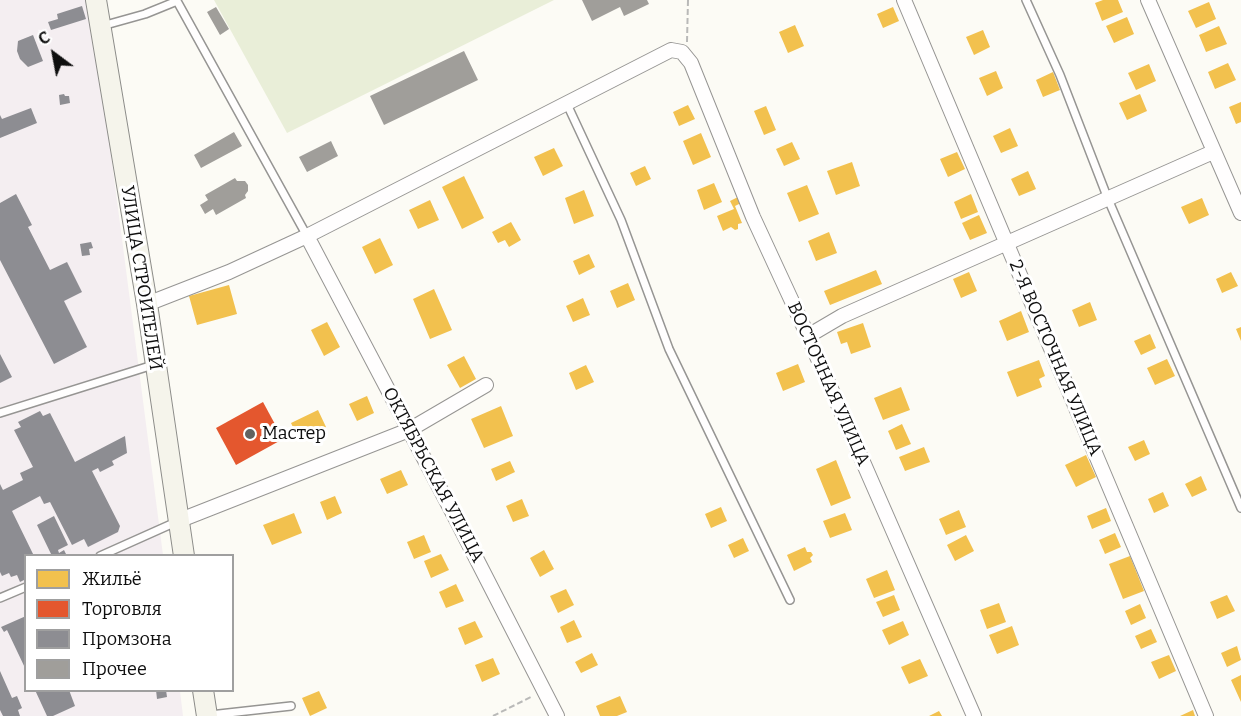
<!DOCTYPE html>
<meta charset="utf-8">
<style>
body{margin:0}
#map{position:relative;width:1241px;height:716px;overflow:hidden;background:#fcfbf5;font-family:Bitter,serif}
canvas{display:block}
.legend{position:absolute;left:24px;top:554px;width:210px;height:138px;box-sizing:border-box;background:#fff;border:2px solid #9f9f9f;margin:0;padding:8px 10px;list-style:none;font-size:18px;color:#0f0f0f}
.legend li{display:flex;align-items:center;gap:12px;height:30px}
.legend b{width:30px;border:2px solid #9f9f9f}
.north{position:absolute;left:24px;top:24px;width:60px;height:60px;-webkit-text-stroke:4px #fff;paint-order:stroke;rotate:328deg;font-size:16px;font-weight:700;line-height:24px;text-align:center;color:#0f0f0f}
.north::after{content:'';display:block;margin:auto;width:21px;height:27px;background:#0f0f0f;clip-path:polygon(50% 0,100% 100%,50% 72%,0 100%)}
</style>
<div id="map">
<canvas width="1241" height="716"></canvas>
<ul class="legend">
<li><b style="height:16px;background:#f2c14e"></b>Жильё</li>
<li><b style="height:16px;background:#e4572e"></b>Торговля</li>
<li><b style="height:16px;background:#8d8d92"></b>Промзона</li>
<li><b style="height:16px;background:#a09e9a"></b>Прочее</li>
</ul>
<div class="north">С</div>
</div>
<script>
const g = document.querySelector('canvas').getContext('2d');
g.lineJoin = 'round';
function fillPath(path, color) { g.fillStyle = color; g.fill(path, 'evenodd'); }
const shape = rows => new Path2D(rows.map(r => 'M' + r).join(''));
function trace(path, color, width, dash) { g.strokeStyle = color; g.lineWidth = width; g.lineCap = dash ? 'butt' : 'round'; g.setLineDash(dash || []); g.stroke(path); }
function drawText(font, color, halo, rows, align = 'center') {
  g.font = font + ' Bitter,serif'; g.lineWidth = 6; g.setLineDash([]); g.textBaseline = 'middle'; g.strokeStyle = halo; g.fillStyle = color; for (const [text, x, y, turn = 0] of rows) {
    g.save(); g.translate(x, y); g.rotate((+turn || 0) * Math.PI / 180); g.textAlign = isNaN(turn) ? turn : align; if (halo) g.strokeText(text, 0, 0); g.fillText(text, 0, 0); g.restore();
  }
}
const industrial = shape([
 [0,0,91,0,163,555,26,556,26,690,180,691,183,716,0,716]
]);
const cemetery = shape([
 [214,0,554,0,287,133]
]);
const homes = shape([
 [1103,0,1118,0,1123,12,1102,21,1095,3],
 [1209,2,1216,19,1196,28,1188,11],
 [893,7,899,21,883,28,877,14],
 [1127,17,1134,34,1114,43,1106,26],
 [795,25,804,46,788,53,779,32],
 [1219,26,1227,44,1206,52,1199,35],
 [983,30,990,47,974,55,966,37],
 [1228,63,1236,80,1215,89,1208,72],
 [1149,64,1156,81,1136,90,1128,73],
 [996,71,1003,88,987,96,979,78],
 [1053,72,1060,90,1043,97,1036,80],
 [1140,94,1147,111,1127,120,1119,103],
 [1241,102,1241,122,1236,124,1229,107],
 [688,105,695,119,679,126,673,112],
 [766,106,776,130,764,135,754,111],
 [1010,128,1018,146,1001,153,993,136],
 [701,133,711,157,693,165,683,141],
 [792,142,800,159,784,166,776,149],
 [554,148,563,166,543,176,534,157],
 [957,152,965,169,948,177,940,159],
 [852,162,860,186,836,195,827,171],
 [645,166,651,179,636,186,630,173],
 [1028,171,1036,189,1019,196,1011,179],
 [464,176,484,218,462,229,442,187],
 [714,183,722,202,704,210,697,190],
 [807,185,819,214,799,222,787,193],
 [584,190,594,216,574,224,565,198],
 [971,194,978,212,961,219,954,202],
 [738,197,741,203,735,206,742,223,738,224,738,229,735,230,731,227,723,231,717,216,734,209,730,201],
 [1202,198,1209,215,1189,224,1181,207],
 [430,200,439,220,418,229,409,210],
 [979,215,987,233,970,240,962,223],
 [511,222,521,240,509,247,505,240,498,243,492,232],
 [829,232,837,253,816,261,808,241],
 [380,238,393,265,375,274,362,247],
 [589,254,595,267,579,275,573,261],
 [876,270,882,284,830,305,824,291],
 [969,272,977,291,961,298,953,279],
 [1231,272,1238,286,1222,293,1216,279],
 [628,283,635,300,617,308,610,291],
 [229,285,237,314,197,325,189,296],
 [434,289,452,330,430,339,413,299],
 [583,298,590,315,573,322,566,306],
 [1090,302,1097,320,1079,327,1072,310],
 [1021,311,1029,332,1007,341,999,321],
 [327,322,340,347,324,356,311,330],
 [863,323,871,347,851,354,847,342,841,344,837,332],
 [1241,327,1241,341,1236,329],
 [1150,334,1156,348,1141,355,1134,341],
 [464,356,476,379,460,388,447,365],
 [1167,359,1175,376,1155,385,1147,368],
 [1039,360,1045,376,1039,379,1042,387,1017,397,1007,372],
 [798,364,805,382,783,391,776,373],
 [586,365,594,382,576,390,569,373],
 [901,387,910,410,883,420,874,398],
 [367,396,374,413,357,421,349,404],
 [501,406,513,436,484,448,471,419],
 [318,410,326,427,299,440,291,423],
 [902,424,911,444,896,450,888,431],
 [1144,440,1150,454,1135,461,1128,447],
 [924,447,930,462,905,471,899,457],
 [1086,455,1096,477,1076,487,1065,465],
 [836,460,851,498,831,506,816,469],
 [510,461,515,472,496,481,491,469],
 [401,470,408,485,387,494,380,479],
 [1201,476,1207,490,1192,497,1185,484],
 [1163,492,1169,506,1154,513,1148,499],
 [335,496,342,513,327,520,320,502],
 [522,499,529,516,513,522,506,506],
 [721,507,727,521,711,528,705,514],
 [1106,508,1111,521,1092,529,1087,516],
 [959,510,966,527,946,535,939,519],
 [294,513,302,533,272,545,263,525],
 [845,513,852,530,830,538,823,521],
 [1115,533,1121,547,1105,554,1099,540],
 [424,535,431,552,414,559,407,542],
 [966,535,974,551,955,561,947,545],
 [743,538,749,551,734,558,728,545],
 [805,547,807,552,811,552,813,555,810,558,812,562,794,571,787,555],
 [544,550,554,569,540,577,530,558],
 [441,554,449,570,431,578,424,561],
 [1130,556,1144,591,1123,599,1109,564],
 [887,570,895,590,874,598,866,579],
 [456,584,464,601,446,608,439,592],
 [566,589,574,605,558,613,550,596],
 [894,595,900,610,883,617,876,602],
 [1227,595,1235,611,1217,619,1210,602],
 [999,603,1006,622,987,629,980,610],
 [1140,604,1146,618,1131,625,1125,611],
 [574,620,582,637,567,643,560,627],
 [475,621,483,637,465,645,458,628],
 [903,621,909,635,889,645,882,630],
 [1012,626,1019,645,997,654,989,635],
 [1151,629,1157,642,1141,649,1135,636],
 [1237,646,1241,660,1227,667,1221,653],
 [592,653,598,665,581,673,575,662],
 [1169,655,1176,671,1159,679,1151,662],
 [493,658,500,674,482,682,475,665],
 [920,659,928,676,909,684,901,667],
 [1241,675,1241,702,1231,680],
 [319,691,327,708,310,716,302,698],
 [620,696,627,712,617,716,600,716,596,706],
 [1193,710,1195,716,1180,716],
 [939,711,942,716,929,716]
]);
const shops = shape([
 [263,402,283,439,236,465,216,428]
]);
const industry = shape([
 [82,6,86,19,51,30,48,22,58,19,57,14],
 [33,35,43,61,28,67,20,59,17,51,18,41],
 [64,94,65,96,69,96,70,103,60,105,59,95],
 [31,108,37,123,0,138,0,115,2,119],
 [16,194,32,225,28,227,50,270,67,262,82,292,64,301,87,347,54,364,0,260,0,203],
 [91,242,93,248,89,249,90,255,82,256,80,244],
 [0,354,12,377,0,383],
 [40,411,43,416,50,413,75,462,125,436,127,453,112,461,114,465,100,472,98,468,92,471,120,526,118,532,88,547,84,539,72,545,50,502,44,504,40,496,12,511,34,556,26,556,26,579,20,582,17,575,11,577,9,573,2,576,0,572,0,484,3,490,23,480,20,473,33,467,14,430,21,427,18,422],
 [54,516,68,545,58,550,59,553,64,550,67,556,52,556,37,525],
 [26,616,26,670,7,630,4,632,1,627],
 [0,671,12,698,17,696,22,708,18,710,20,716,3,716,0,710],
 [35,690,69,690,75,706,53,716,47,716],
 [156,690,166,690,167,697,157,699]
]);
const building = shape([
 [582,0,647,0,649,4,624,16,620,7,592,21],
 [216,7,229,29,220,35,207,12],
 [464,51,478,80,384,125,370,96],
 [234,132,242,146,201,168,194,155],
 [331,141,338,156,307,172,299,157],
 [235,178,237,181,245,181,248,185,248,191,245,195,246,198,216,215,213,209,205,214,200,205,208,200,205,195]
]);
const path = shape([
 [687,42,688,0],
 [493,716,533,696]
]);
const lane = shape([
 [1026,0,1060,75,1108,199,1241,508],
 [102,26,145,14,177,1,307,236],
 [566,102,621,220,669,349,790,600],
 [0,413,153,365],
 [100,556,176,522],
 [0,598,26,587],
 [210,715,291,706]
]);
const street = shape([
 [904,0,1206,716],
 [1148,0,1241,213],
 [307,236,456,519,557,716],
 [147,304,229,272,307,236,671,50,682,52,691,63,753,217,808,336,974,716],
 [808,336,842,316,1213,152],
 [178,521,409,430,486,385]
]);
const secondary = shape([
 [96,0,147,304,184,556],
 [203,690,207,716]
]);
const markers = [
 [250,434,6,"#626260"]
];
const streetNames = [
 ["УЛИЦА СТРОИТЕЛЕЙ",141,278,81],
 ["2-Я ВОСТОЧНАЯ УЛИЦА",1055,358,67],
 ["ВОСТОЧНАЯ УЛИЦА",828,384,66],
 ["ОКТЯБРЬСКАЯ УЛИЦА",433,475,62]
];
const poiNames = [
 ["Мастер",262,434]
];
fillPath(industrial, '#f4eef1');
fillPath(cemetery, '#e9eed8');
fillPath(homes, '#f2c14e');
fillPath(shops, '#e4572e');
fillPath(industry, '#8d8d92');
fillPath(building, '#a09e9a');
trace(lane, '#969593', 10);
trace(street, '#969593', 16);
trace(secondary, '#8c8c89', 22);
trace(path, '#b9b9b8', 2, [6, 3]);
trace(lane, '#fffefe', 7);
trace(street, '#fffefe', 14);
trace(secondary, '#f5f4eb', 20);
for (const [x, y, r, color] of markers) { const dot = new Path2D(); dot.arc(x, y, r, 0, 2 * Math.PI); g.fillStyle = color; g.fill(dot); trace(dot, '#fff', 2); }
drawText('18px', '#0f0f0f', '#fff', streetNames);
drawText('18px', '#0f0f0f', '#fff', poiNames, 'left');
</script>
